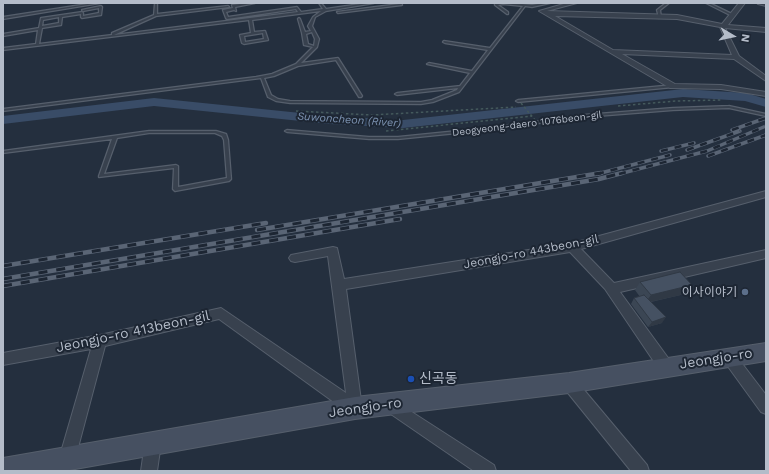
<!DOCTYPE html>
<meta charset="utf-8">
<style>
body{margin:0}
#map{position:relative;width:769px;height:474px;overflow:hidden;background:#242f3e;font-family:"Work Sans",sans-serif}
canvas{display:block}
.frame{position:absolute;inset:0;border:4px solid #b4bcc9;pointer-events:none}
.north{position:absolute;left:713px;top:16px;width:40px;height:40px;-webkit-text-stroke:3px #1d2633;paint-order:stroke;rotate:99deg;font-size:11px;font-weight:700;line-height:16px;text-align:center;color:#b4bcc9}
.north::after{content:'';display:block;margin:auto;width:14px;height:18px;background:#b4bcc9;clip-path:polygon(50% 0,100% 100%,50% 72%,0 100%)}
</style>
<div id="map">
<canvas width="769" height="474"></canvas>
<div class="frame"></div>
<div class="north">N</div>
</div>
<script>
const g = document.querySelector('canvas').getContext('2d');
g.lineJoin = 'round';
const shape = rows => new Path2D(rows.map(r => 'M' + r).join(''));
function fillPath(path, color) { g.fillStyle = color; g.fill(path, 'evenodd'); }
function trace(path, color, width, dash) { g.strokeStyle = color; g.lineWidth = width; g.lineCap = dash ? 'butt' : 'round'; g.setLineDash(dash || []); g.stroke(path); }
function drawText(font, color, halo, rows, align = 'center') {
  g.font = font + ' "Work Sans","Noto Sans KR",sans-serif'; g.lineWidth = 4; g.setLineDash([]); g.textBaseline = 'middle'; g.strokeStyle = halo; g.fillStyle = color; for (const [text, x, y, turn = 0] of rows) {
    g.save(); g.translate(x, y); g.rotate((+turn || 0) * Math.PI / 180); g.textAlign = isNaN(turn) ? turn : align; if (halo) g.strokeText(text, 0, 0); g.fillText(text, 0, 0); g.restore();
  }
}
const river = shape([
 [683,89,746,93,766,99,766,107,745,101,683,97,403,128,330,124,154,106,3,124,3,116,154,98,330,116,403,120,683,89]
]);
const path = shape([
 [618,106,676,101,722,100],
 [296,111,372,115,516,107],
 [386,131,532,116]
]);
const lane = shape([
 [94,3,100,3,3,19,3,17,94,3],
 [155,3,157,3,157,14,228,6,229,7,156,16,114,35,298,12,296,9,227,19,226,18,223,10,233,8,232,5,248,3,255,3,235,7,236,11,234,10,226,12,228,17,297,7,301,12,323,9,319,3,321,3,326,9,367,3,374,3,326,11,315,17,312,26,319,39,317,47,301,63,338,58,362,96,361,97,359,97,336,60,298,66,274,76,264,78,271,95,278,99,290,101,421,102,432,100,457,90,458,88,397,95,395,94,397,93,460,86,470,73,427,64,429,63,472,71,488,50,445,43,443,42,444,41,490,48,523,6,503,4,498,5,508,12,508,14,507,14,495,5,495,3,511,3,532,5,544,3,550,3,532,7,525,6,459,92,433,102,421,104,290,103,276,101,268,97,261,78,3,111,3,109,256,77,272,74,296,64,313,47,304,45,302,33,298,19,299,18,300,19,305,32,311,31,308,26,313,17,321,11,252,20,254,32,265,31,268,40,244,44,242,43,240,35,251,33,249,20,3,50,3,48,36,44,38,30,3,36,3,34,39,28,41,18,82,12,83,13,83,16,99,13,99,8,83,11,82,10,101,6,102,7,101,15,82,18,81,17,81,14,62,17,61,25,42,28,39,44,112,35,112,33,154,15,155,3],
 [59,17,59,23,42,26,43,20,59,17],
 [312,32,315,39,314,46,308,44,306,34,312,32],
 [263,33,264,39,245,42,244,36,263,33],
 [398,3,401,3,402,5,338,13,337,12,399,4,398,3],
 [666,3,669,3,660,10,661,17,659,18,657,10,666,3],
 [706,3,709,3,734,15,732,16,706,3],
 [673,85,675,86,674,87,518,102,516,101,518,100,673,85],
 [729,106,766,114,766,116,729,108,673,110,584,117,487,130,398,139,369,139,287,132,285,131,287,130,369,137,398,137,487,128,584,115,673,108,729,106],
 [149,131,216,131,226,134,228,140,231,179,229,181,175,191,173,189,174,168,99,177,99,176,112,139,3,153,3,151,149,131],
 [149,133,215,133,222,136,224,140,227,178,178,187,178,166,176,165,104,174,117,138,149,133]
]);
const street = shape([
 [567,3,577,3,547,11,677,15,722,24,739,3,745,3,728,25,766,28,766,32,725,28,739,56,766,76,766,81,734,59,622,54,675,84,721,85,766,92,766,96,721,89,670,88,539,11,567,3],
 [555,16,677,19,720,27,732,55,613,50,555,16],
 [757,3,766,3,766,6,758,4,757,3],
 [766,191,766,197,581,249,614,283,766,250,766,258,620,292,671,362,673,367,671,372,666,373,661,372,605,289,570,252,346,289,362,408,360,413,355,415,349,413,219,319,105,346,75,459,73,465,67,467,61,465,59,459,91,349,3,365,3,353,100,335,221,308,346,393,328,256,295,262,291,261,289,258,291,255,333,247,337,248,344,279,573,243,766,191],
 [729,351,734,353,766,395,766,414,761,412,724,361,722,357,724,353,729,351],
 [569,376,574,378,647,465,649,471,631,471,564,388,562,383,564,378,569,376],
 [390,398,494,465,496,471,474,471,385,410,383,405,385,400,390,398],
 [153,435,159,437,161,443,157,471,141,471,145,443,147,437,153,435]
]);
const secondary = shape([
 [766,343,766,361,569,393,355,419,64,471,3,471,3,458,355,397,569,373,766,343]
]);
const railFar1 = shape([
 [732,130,766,118],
 [687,150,740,131],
 [661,151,694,143],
 [708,156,766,135],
 [597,174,670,155],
 [619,174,707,151,766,126]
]);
const rail = shape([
 [257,230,601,173],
 [3,266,266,223],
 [3,279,599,179,622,173],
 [3,286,400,219]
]);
const pathBridge = shape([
 [521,103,535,120]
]);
const wall = shape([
 [640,282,692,285,685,294,651,302,662,323,648,327,631,304,634,298,640,297,635,290]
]);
const shadedWall = shape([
 [692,285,685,294,645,303,651,295],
 [666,317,662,323,648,327,652,322]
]);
const building = shape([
 [680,272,692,285,651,295,640,282,680,272],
 [644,295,666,317,652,322,634,298,644,295]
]);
const markers = [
 [745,292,4,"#5c6f8a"],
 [411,379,4,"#1a4fb4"]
];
const farStreetnames = [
 ["Deogyeong-daero 1076beon-gil",527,124,-7]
];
const farWaternames = [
 ["Suwoncheon (River)",349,120,4]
];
const streetNames = [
 ["Jeongjo-ro 443beon-gil",531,252,-11]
];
const poiNames = [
 ["이사이야기",737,292]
];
const nearStreetnames = [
 ["Jeongjo-ro 413beon-gil",133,332,-12],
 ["Jeongjo-ro",716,359,-9],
 ["Jeongjo-ro",365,408,-8]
];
const nearPoinames = [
 ["신곡동",419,379]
];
fillPath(river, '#394c67');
trace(lane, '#565f6c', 2.5);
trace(street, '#565f6c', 2);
trace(secondary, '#565f6c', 2);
trace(path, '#44595c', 1.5, [2.5, 2.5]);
fillPath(lane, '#38414e');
fillPath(street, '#38414e');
fillPath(secondary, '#465061');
trace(railFar1, '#5a6575', 3.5);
trace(rail, '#5a6575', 4.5);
trace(railFar1, '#1d2633', 2.5, [7]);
trace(rail, '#1d2633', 3, [9]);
trace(pathBridge, '#44595c', 1.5, [2.5, 2.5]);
fillPath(wall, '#3b4654');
fillPath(shadedWall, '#303945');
fillPath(building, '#455162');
trace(building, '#303945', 1);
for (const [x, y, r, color] of markers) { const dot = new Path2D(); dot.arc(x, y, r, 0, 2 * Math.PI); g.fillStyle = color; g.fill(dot); trace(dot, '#1d2633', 1.5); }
drawText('10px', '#b4bcc9', '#1d2633', farStreetnames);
drawText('italic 11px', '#7c92b1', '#1d2633', farWaternames);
drawText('12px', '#b4bcc9', '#1d2633', streetNames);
drawText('12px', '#b4bcc9', '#1d2633', poiNames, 'right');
drawText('14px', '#b4bcc9', '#1d2633', nearStreetnames);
drawText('14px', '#b4bcc9', '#1d2633', nearPoinames, 'left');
</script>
